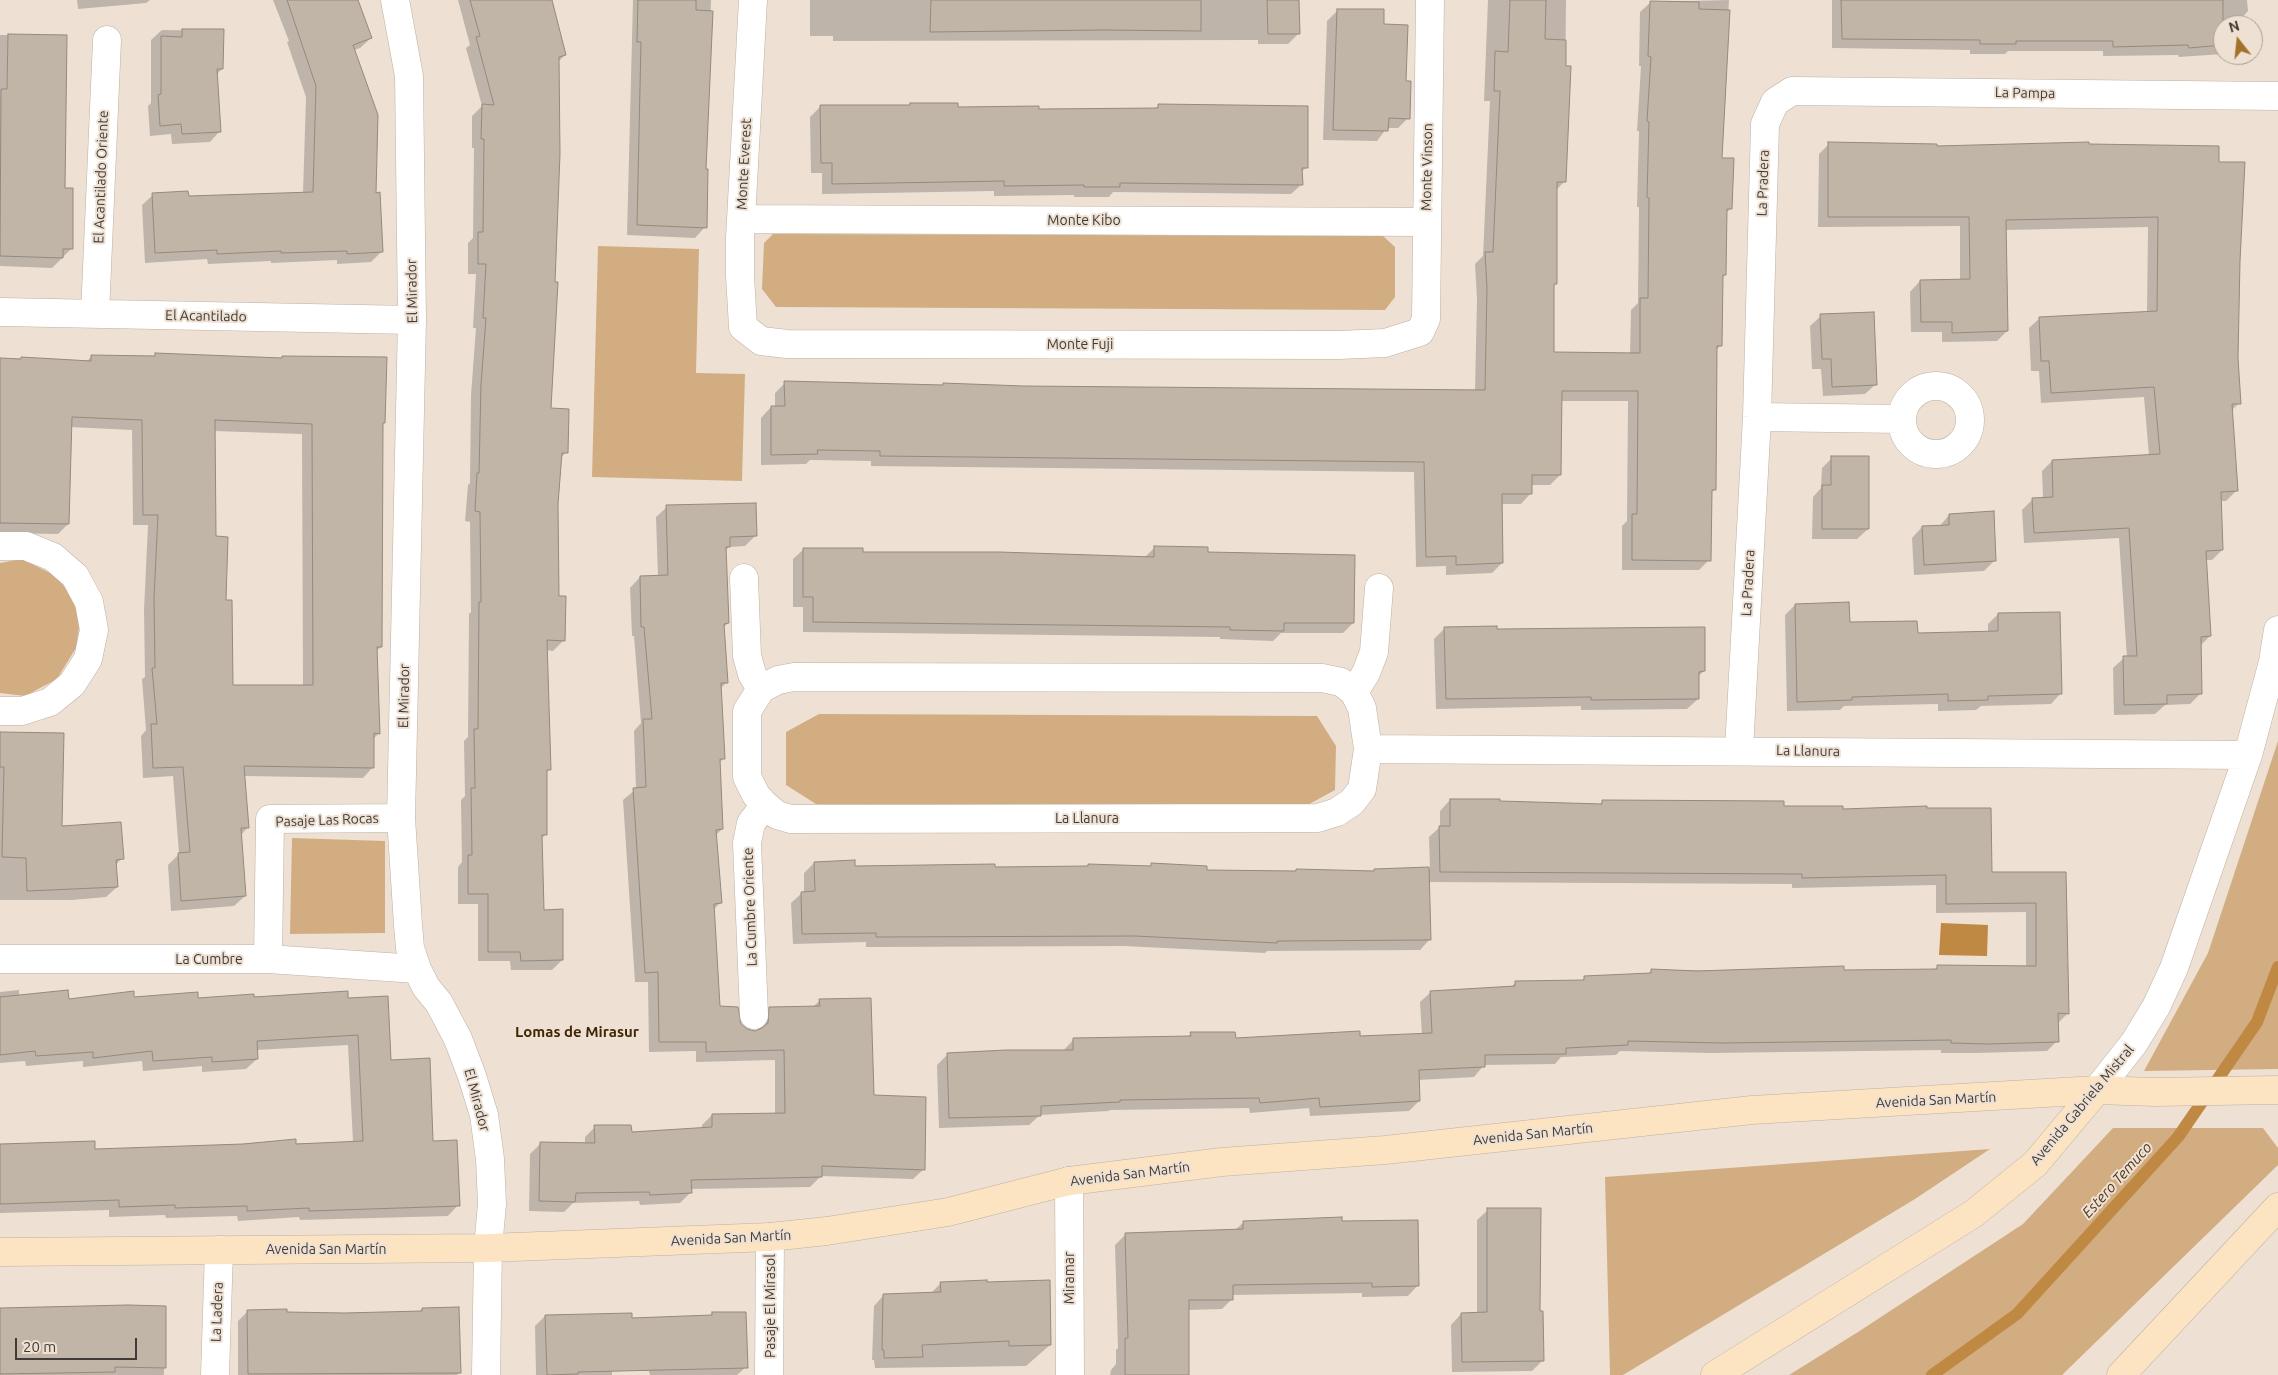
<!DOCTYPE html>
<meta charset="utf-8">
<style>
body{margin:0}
#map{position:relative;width:2278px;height:1375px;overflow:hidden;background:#eee1d4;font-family:Ubuntu,sans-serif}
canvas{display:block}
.north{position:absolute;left:2213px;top:15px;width:50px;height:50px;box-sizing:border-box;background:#eee1d4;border:1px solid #a89f95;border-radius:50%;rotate:344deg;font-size:14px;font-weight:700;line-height:20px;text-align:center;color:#403b36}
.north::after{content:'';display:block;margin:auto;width:18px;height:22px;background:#a5712a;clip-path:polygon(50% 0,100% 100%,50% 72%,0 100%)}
.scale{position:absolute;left:15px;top:1338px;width:122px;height:22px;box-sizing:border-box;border:2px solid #403b36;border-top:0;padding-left:6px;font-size:15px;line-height:18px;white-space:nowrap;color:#403b36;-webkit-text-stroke:4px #eee1d4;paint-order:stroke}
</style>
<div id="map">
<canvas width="2278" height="1375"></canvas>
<div class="north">N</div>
<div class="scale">20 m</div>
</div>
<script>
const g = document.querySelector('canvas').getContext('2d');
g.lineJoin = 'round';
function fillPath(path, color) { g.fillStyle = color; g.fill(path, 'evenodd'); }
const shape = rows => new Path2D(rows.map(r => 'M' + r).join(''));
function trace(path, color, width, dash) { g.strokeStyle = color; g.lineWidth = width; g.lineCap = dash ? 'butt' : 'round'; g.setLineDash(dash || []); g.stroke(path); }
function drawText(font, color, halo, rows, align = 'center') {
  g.font = font + ' Ubuntu,sans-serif'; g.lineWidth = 4; g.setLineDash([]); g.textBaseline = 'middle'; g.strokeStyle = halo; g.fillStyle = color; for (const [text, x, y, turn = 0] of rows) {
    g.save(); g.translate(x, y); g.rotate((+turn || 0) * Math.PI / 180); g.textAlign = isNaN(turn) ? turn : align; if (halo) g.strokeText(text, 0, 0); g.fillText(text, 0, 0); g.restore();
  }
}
const green = shape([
 [773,234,1383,236,1395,247,1395,297,1385,310,776,307,762,289,764,243],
 [598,246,699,249,696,373,745,374,742,481,592,477],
 [22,559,56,576,71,595,80,621,76,648,57,679,25,696,0,693,0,563],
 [819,714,1317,716,1336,746,1335,790,1304,807,816,804,786,785,786,732],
 [2278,741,2278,1069,2144,1071,2208,953],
 [292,838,385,841,385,933,290,934],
 [2113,1128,2263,1128,2278,1148,2278,1165,2062,1375,1789,1375,1858,1332,2023,1224],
 [1990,1149,1915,1199,1623,1375,1610,1375,1605,1177]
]);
const water = shape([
 [1941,923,1988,925,1987,956,1939,955]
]);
const shadow = shape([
 [77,0,150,0,146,3,78,9],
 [273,0,358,0,371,38,360,48,354,50,382,251,371,262,337,264,337,260,271,263,271,261,208,264,207,259,145,263,142,205,153,195,187,197,303,193,306,97,287,42,289,41],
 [458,0,551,0,565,55,557,63,550,409,566,452,560,459,557,504,557,597,564,640,553,651,546,650,550,769,546,773,546,834,541,839,543,911,562,960,552,970,511,970,510,961,478,961,478,904,458,904,458,867,462,862,461,800,465,796,464,741,468,737,469,614,471,612,470,522,465,521,468,485,470,483,471,395,476,328,473,328,476,274,468,274,468,243,473,238,474,148,472,148,472,116,482,106,466,48,470,45],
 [633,0,711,0,705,171,705,227,695,238,627,235],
 [810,0,1298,0,1298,34,1288,44,1258,44,1258,40,833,41,833,36,810,36],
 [1488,0,1566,0,1564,182,1555,191,1556,283,1553,287,1553,353,1630,355,1631,310,1638,303,1639,207,1637,207,1639,131,1637,131,1641,66,1639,66,1640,12,1651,2,1729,0,1721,159,1730,209,1726,213,1725,275,1722,278,1721,345,1715,351,1715,489,1711,493,1709,560,1699,570,1622,570,1622,526,1627,521,1628,401,1560,401,1560,475,1550,485,1531,485,1531,493,1521,504,1501,504,1502,563,1492,573,1446,575,1446,566,1416,567,1414,472,871,466,871,461,810,460,806,464,761,465,761,418,771,407,775,407,775,393,785,383,1023,387,1475,391,1477,299,1475,264,1483,256,1490,101,1484,101],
 [1832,0,2247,0,2248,11,2238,22,2235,22,2235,25,2223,25,2223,54,2179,57,2178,55,2103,56,2103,51,2008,51,2005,54,1970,54,1970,50,1832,48],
 [1338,10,1383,26,1405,83,1408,118,1398,128,1387,128,1377,141,1323,140,1327,21],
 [162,30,223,31,222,69,216,75,220,131,210,142,172,144,171,134,150,136,148,106,151,103,151,40],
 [0,35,66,36,63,189,72,248,52,268,0,266],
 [957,104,957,108,1038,110,1155,109,1159,105,1307,167,1301,172,1302,184,1291,194,1113,192,1109,197,1074,197,1074,195,994,196,994,191,822,194,822,173,811,173,810,117,820,107],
 [1829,144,1936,147,2088,145,2218,163,2238,261,2237,358,2239,403,2231,411,2237,490,2226,501,2220,501,2222,550,2212,560,2205,560,2210,636,2200,646,2200,694,2190,704,2165,705,2155,714,2114,715,2113,668,2124,658,2127,658,2119,538,2024,543,2022,510,2033,499,2043,499,2042,471,2052,461,2149,456,2144,397,2041,403,2039,371,2031,371,2029,328,2040,318,2147,312,2148,227,2005,230,2007,331,1997,341,1942,342,1942,332,1911,332,1910,292,1920,281,1960,280,1960,226,1818,227,1819,154],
 [1821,316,1876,384,1865,394,1823,396,1821,369,1812,369,1810,326],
 [156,354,280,359,282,357,384,422,382,425,381,647,376,651,379,733,373,739,373,767,363,778,244,776,248,827,241,835,245,896,234,906,171,911,168,865,179,854,173,776,143,778,141,736,146,730,142,679,145,677,144,610,148,525,133,525,132,430,70,427,68,524,58,534,0,533,0,360,19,360,21,358,86,362,92,356,152,358],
 [214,431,302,434,303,686,231,686,225,601,215,538],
 [1832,458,1868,529,1857,539,1812,539,1813,497,1821,488,1822,468],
 [667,507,755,536,745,546,729,547,725,551,728,623,723,628,727,682,720,689,724,758,719,763,722,829,715,836,721,902,713,910,719,1007,747,1030,755,1032,758,1031,759,1018,770,1008,813,1007,820,1000,873,1096,924,1169,913,1179,821,1176,810,1187,690,1189,690,1193,680,1203,640,1205,639,1201,573,1203,564,1212,529,1211,530,1154,540,1144,585,1144,585,1137,595,1127,630,1133,702,1129,702,1125,712,1115,775,1114,775,1060,696,1062,696,1051,649,1052,648,982,635,982,623,800,636,789,634,731,641,723,634,636,632,636,630,588,640,577,658,577,656,517],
 [1949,515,1994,561,1984,571,1914,575,1912,538,1922,527,1939,527],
 [1155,547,1206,553,1353,623,1343,633,1281,633,1273,641,1220,639,1220,637,803,632,803,607,793,607,793,559,804,549,862,553,1144,558],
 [1795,605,1849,624,1916,634,1988,632,1988,624,1998,614,2061,693,2051,704,1981,706,1976,710,1938,711,1938,704,1844,706,1840,710,1787,711,1785,615],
 [1445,628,1496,630,1704,671,1697,677,1698,699,1687,709,1581,710,1581,706,1436,709,1434,639],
 [0,733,61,828,122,858,115,866,117,887,106,897,72,900,0,900],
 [1450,800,1599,805,1603,801,1842,810,1991,873,2065,873,2068,1013,2057,1024,2057,1041,2047,1051,1976,1053,1941,1053,1941,1050,1711,1053,1620,1051,1616,1055,1561,1057,1555,1064,1484,1065,1474,1077,1418,1080,1419,1101,1409,1111,1310,1116,1309,1108,1250,1113,1249,1108,1110,1110,1108,1111,1040,1115,1029,1125,939,1128,937,1065,948,1054,1063,1051,1074,1039,1187,1037,1191,1034,1234,1040,1422,1035,1420,1002,1431,992,1511,987,1515,983,1581,982,1585,977,1648,974,1652,970,1842,972,1934,970,1938,966,2026,967,2026,912,1936,913,1936,885,1792,888,1792,884,1428,882,1430,939,1420,950,1267,951,1265,953,1124,946,866,947,866,942,793,944,791,903,802,893,804,893,804,873,814,863,854,867,994,868,1148,868,1152,864,1206,871,1373,872,1375,870,1430,869,1429,837,1440,827,1440,811],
 [19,990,19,997,68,1000,133,998,347,999,390,1061,432,1142,458,1205,448,1216,300,1220,299,1217,238,1221,237,1216,166,1218,165,1215,109,1217,109,1210,0,1213,0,1145,94,1150,353,1142,348,1045,256,1050,257,1059,246,1069,202,1072,202,1066,143,1071,142,1061,83,1067,83,1061,26,1066,25,1061,0,1063,0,992],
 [1488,1210,1539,1312,1543,1360,1532,1371,1452,1372,1451,1325,1461,1314,1477,1314,1477,1220],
 [1244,1222,1341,1222,1418,1285,1408,1296,1362,1297,1362,1293,1232,1295,1232,1299,1222,1309,1187,1310,1187,1375,1110,1375,1111,1370,1116,1364,1116,1350,1118,1348,1115,1245,1125,1235,1235,1230],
 [941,1283,1050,1345,1026,1366,875,1368,874,1360,872,1360,874,1306,884,1295,930,1294],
 [165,1307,164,1375,0,1375,0,1309],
 [422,1309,460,1372,457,1375,238,1375,238,1321,248,1311,344,1314,419,1312],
 [712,1313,747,1366,737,1375,650,1375,638,1329,709,1317],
 [611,1315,612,1375,536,1375,535,1326,545,1316]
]);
const stream = shape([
 [1932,1375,2017,1314,2178,1137,2257,1022,2278,967]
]);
const building = shape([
 [287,0,358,0,372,38,353,45,378,115,376,193,380,192,383,252,347,254,347,251,281,253,281,251,217,254,217,250,155,253,152,193,188,191,189,196,313,192,316,86,287,0],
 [470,0,552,0,566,55,559,57,560,154,555,282,558,282,551,408,569,409,568,453,562,453,558,504,559,596,566,596,565,641,547,640,551,770,547,770,547,835,542,835,544,910,563,909,563,960,521,961,520,952,488,952,488,894,468,894,468,855,472,855,471,788,475,788,474,729,478,729,479,602,481,602,480,512,475,511,477,473,479,473,481,384,486,318,483,318,486,264,478,264,478,232,483,232,484,139,481,139,482,104,494,105,476,37,480,36,470,0],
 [638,0,696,0,696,10,713,11,706,169,708,169,707,228,637,225,641,42,637,42,638,0],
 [931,0,1201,0,1201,31,1104,30,930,32,931,0],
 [1267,0,1299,0,1300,34,1268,34,1267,0],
 [1510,0,1546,0,1545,39,1566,40,1566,66,1571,66,1566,182,1557,182,1557,284,1554,284,1554,352,1640,353,1640,298,1648,298,1649,198,1647,197,1649,122,1647,121,1651,57,1648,56,1650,1,1699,2,1699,9,1730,10,1722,158,1734,158,1732,209,1727,209,1726,275,1723,275,1722,346,1717,346,1716,490,1712,490,1711,561,1632,560,1632,514,1637,514,1638,391,1562,391,1561,475,1532,475,1532,494,1502,494,1503,563,1456,565,1456,556,1426,557,1424,462,880,456,880,451,817,450,818,454,771,455,771,406,785,406,784,381,943,385,943,383,1023,386,1485,390,1487,288,1485,252,1493,252,1500,91,1494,91,1495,51,1508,52,1510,0],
 [1841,0,2223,0,2223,45,2189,48,2188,45,2113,47,2113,41,2016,41,2016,44,1980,44,1980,40,1842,39,1841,0],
 [1337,9,1384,9,1384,24,1408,25,1406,81,1411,81,1410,119,1389,118,1388,131,1333,130,1337,9],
 [182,29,224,29,223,69,217,69,221,132,182,134,181,124,160,126,158,95,161,94,161,36,182,37,182,29],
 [8,34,67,35,65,188,73,188,73,249,63,249,63,258,0,256,1,89,7,89,8,34],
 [910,103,958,103,958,107,1039,106,1039,109,1158,108,1158,104,1308,106,1308,168,1302,168,1303,185,1120,183,1120,187,1084,187,1084,185,1004,186,1004,181,832,184,832,163,821,163,820,105,910,105,910,103],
 [1828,142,1937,144,1937,146,2089,142,2089,144,2219,146,2219,162,2245,162,2240,261,2238,358,2241,404,2232,404,2238,491,2221,492,2223,550,2206,551,2211,636,2201,637,2202,694,2167,695,2167,704,2124,705,2123,656,2137,656,2129,528,2034,533,2032,498,2053,497,2052,460,2160,454,2154,387,2051,393,2049,361,2041,361,2039,317,2157,311,2158,217,2006,220,2008,331,1952,333,1952,322,1921,322,1920,280,1970,279,1969,217,1828,217,1828,142],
 [1874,312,1877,385,1832,387,1831,359,1822,359,1820,314,1874,312],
 [155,353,282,358,282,356,387,357,385,423,383,423,382,647,377,647,380,734,374,733,374,768,244,766,249,828,241,828,246,896,181,901,178,853,190,852,183,767,153,768,151,724,157,724,152,668,155,668,154,598,158,515,143,515,142,420,72,417,69,524,0,523,0,358,21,359,21,357,91,361,91,355,155,356,155,353],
 [215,420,312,424,313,685,233,685,232,600,226,600,228,537,216,536,215,420],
 [1831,456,1869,456,1869,529,1822,529,1822,485,1831,485,1831,456],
 [756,503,757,536,730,537,730,547,726,547,729,623,724,624,728,683,721,683,725,759,720,759,723,829,716,830,722,903,714,904,720,1006,738,1007,741,1024,747,1029,755,1031,762,1028,768,1023,769,1007,820,1006,819,999,871,998,874,1095,926,1097,925,1170,822,1166,822,1177,691,1180,692,1193,650,1195,649,1192,576,1193,575,1202,539,1201,540,1142,595,1143,594,1125,631,1125,632,1132,712,1127,712,1114,785,1113,784,1050,706,1052,706,1042,659,1042,658,972,645,973,633,788,646,787,643,719,652,719,644,627,641,627,640,576,668,575,666,505,756,503],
 [1994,511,1996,561,1924,565,1922,526,1949,525,1949,514,1994,511],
 [1154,546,1208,547,1208,552,1355,555,1354,623,1284,623,1284,631,1230,630,1230,627,813,622,813,597,803,597,803,548,863,548,863,552,999,552,1154,557,1154,546],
 [1849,602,1850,622,1917,621,1918,633,1998,631,1998,613,2060,612,2062,694,1988,696,1988,700,1948,701,1948,694,1852,697,1852,700,1797,702,1795,604,1849,602],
 [1497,626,1497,629,1705,627,1705,671,1699,672,1699,699,1591,700,1591,697,1446,699,1444,627,1497,626],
 [0,732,64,733,62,826,121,822,124,859,116,860,118,887,27,891,26,858,2,857,4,767,0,767,0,732],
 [1450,799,1500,799,1500,801,1602,804,1602,800,1784,801,1784,806,1843,806,1843,809,1927,806,1927,808,1991,808,1992,872,2066,872,2069,1014,2058,1013,2059,1042,1987,1044,1951,1043,1951,1040,1722,1043,1628,1041,1628,1045,1566,1048,1566,1054,1485,1055,1485,1067,1419,1070,1420,1101,1320,1107,1319,1098,1260,1103,1259,1098,1120,1100,1120,1102,1041,1106,1041,1116,949,1118,947,1053,1006,1050,1073,1050,1073,1038,1191,1036,1190,1032,1235,1032,1236,1038,1360,1031,1360,1036,1432,1033,1430,991,1515,986,1515,981,1584,980,1584,976,1651,973,1651,969,1697,971,1844,966,1844,970,1937,969,1937,965,2036,966,2036,903,1946,904,1946,875,1802,878,1802,874,1440,872,1439,826,1450,826,1450,799],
 [855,860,855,866,995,864,995,867,1088,866,1088,864,1151,866,1151,863,1207,866,1207,870,1296,871,1296,869,1374,871,1374,869,1429,867,1431,940,1277,941,1277,943,1135,936,876,937,876,933,802,934,801,892,815,891,814,862,855,860],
 [68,990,69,999,134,991,134,997,198,992,198,998,254,994,254,997,348,991,348,998,388,996,391,1060,430,1058,433,1141,457,1140,460,1206,309,1211,309,1208,247,1211,247,1206,175,1208,175,1205,119,1207,119,1200,0,1204,0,1144,95,1141,95,1149,243,1144,296,1139,296,1144,363,1141,358,1035,257,1041,258,1059,212,1062,212,1057,153,1061,152,1051,93,1058,93,1052,36,1056,35,1051,0,1055,0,997,68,990],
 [1487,1208,1541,1208,1540,1311,1543,1311,1544,1361,1462,1362,1461,1313,1487,1312,1487,1208],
 [1342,1217,1342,1221,1418,1220,1419,1286,1372,1287,1372,1283,1233,1285,1233,1300,1189,1300,1189,1375,1125,1375,1125,1338,1128,1338,1125,1233,1243,1229,1243,1221,1342,1217],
 [987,1280,987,1282,1050,1280,1051,1345,1009,1346,1009,1341,922,1345,923,1357,884,1358,884,1350,882,1350,883,1294,941,1292,940,1282,987,1280],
 [128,1305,166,1306,166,1368,115,1367,115,1372,0,1374,0,1308,128,1305],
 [459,1307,461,1373,248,1374,247,1310,287,1309,287,1312,344,1313,422,1311,422,1308,459,1307],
 [712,1312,746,1312,748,1368,578,1372,578,1374,547,1375,545,1315,632,1313,632,1318,712,1315,712,1312]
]);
const street = shape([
 [395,0,409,76,412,320,401,818,408,925,410,948,417,969,426,987,439,1003,458,1039,472,1076,484,1115,490,1159,492,1204,488,1248,486,1375],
 [753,0,740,238,740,276,743,327,761,341,787,344,1339,345,1385,343,1420,332,1426,319,1430,0],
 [742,219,1426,222],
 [0,312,412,320],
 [95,314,107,40],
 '1902 420a34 34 0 1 1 68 0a34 34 0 1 1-68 0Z',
 [1757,417,1901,419],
 [0,546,26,546,53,557,75,576,89,602,94,630,88,659,72,684,50,702,22,711,0,711],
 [744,578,747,656,752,674,761,689],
 [794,677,1322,678,1341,682,1354,692,1362,708,1368,749,1362,789,1352,802,1337,812,1318,818,791,819,777,815,765,805,756,795,747,777,747,711,761,689,778,680,794,677],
 [1354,692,1366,673,1374,652,1379,588],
 [1368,749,2248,755],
 [1739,750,1757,417,1765,124,1775,102,1792,91,2278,96],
 [0,959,268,959,417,969],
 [268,959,270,819,401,818],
 [754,1015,747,843,751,823,765,805],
 [2097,1090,2134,1043,2156,1007,2174,968,2248,755,2273,662,2278,630],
 [1069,1181,1070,1375],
 [215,1375,219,1250],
 [769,1375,770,1237]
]);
const secondary = shape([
 [0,1252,488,1248,770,1237,827,1231,948,1212,1069,1181,1222,1162,1385,1150,1752,1110,2097,1090,2154,1092,2278,1090],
 [1715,1375,1973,1214,2035,1164,2097,1090],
 [2121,1375,2278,1207]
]);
const streetNames = [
 ["La Pampa",2025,93,1],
 ["Monte Everest",744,164,-87],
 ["Monte Vinson",1427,167,-89],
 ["El Acantilado Oriente",101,177,-88],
 ["La Pradera",1763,183,-88],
 ["Monte Kibo",1084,220],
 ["El Mirador",412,291,-91],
 ["El Acantilado",206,316,1],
 ["Monte Fuji",1080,344],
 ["La Pradera",1748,583,-87],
 ["El Mirador",404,696,-89],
 ["La Llanura",1808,751,1],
 ["La Llanura",1087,818],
 ["Pasaje Las Rocas",327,820,-2],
 ["La Cumbre Oriente",750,907,-92],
 ["La Cumbre",209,959],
 ["El Mirador",477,1100,75],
 ["Avenida San Martín",1936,1100,-3],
 ["Avenida Gabriela Mistral",2082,1105,-50],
 ["Avenida San Martín",1533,1134,-6],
 ["Avenida San Martín",1130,1174,-7],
 ["Avenida San Martín",731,1238,-3],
 ["Avenida San Martín",326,1249],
 ["Miramar",1069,1278,-90],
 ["Pasaje El Mirasol",770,1306,-90],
 ["La Ladera",217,1312,-88]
];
const neighbourhoodNames = [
 ["Lomas de Mirasur",577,1032]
];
const waterNames = [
 ["Estero Temuco",2117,1180,-48]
];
fillPath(green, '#d2ad82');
fillPath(water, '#c08943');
fillPath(shadow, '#0003');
trace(stream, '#c08943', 12);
fillPath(building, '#c1b5a8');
trace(building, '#94897c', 1);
trace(street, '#bcb0a3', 29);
trace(secondary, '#bcb0a3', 29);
trace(street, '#fff', 28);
trace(secondary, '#fce4c3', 28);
drawText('14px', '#403b36', '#eee1d4', streetNames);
drawText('bold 15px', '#402704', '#eee1d4', neighbourhoodNames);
drawText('italic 15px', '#51391b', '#eee1d4', waterNames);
</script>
